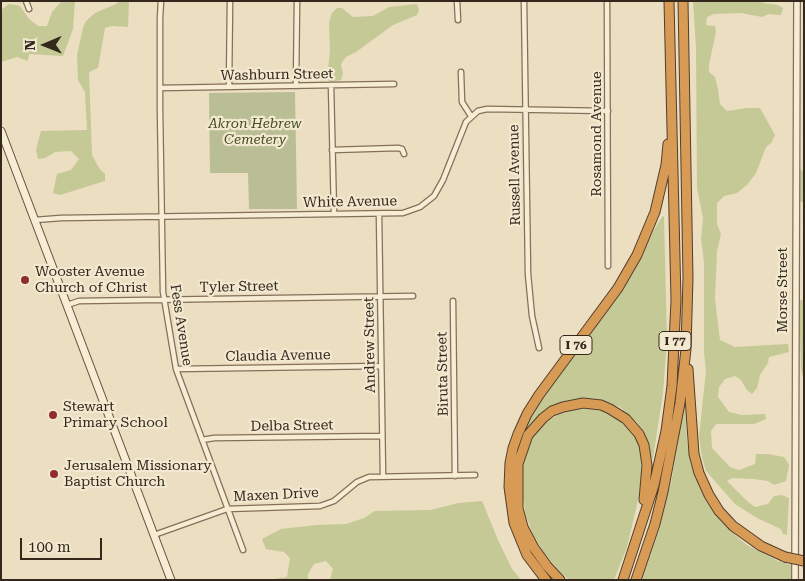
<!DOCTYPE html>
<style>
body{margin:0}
#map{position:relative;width:805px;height:581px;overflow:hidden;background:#ebdec1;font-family:"Roboto Serif",serif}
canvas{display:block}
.frame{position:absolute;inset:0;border:2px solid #34281d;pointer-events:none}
.north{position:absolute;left:20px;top:20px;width:50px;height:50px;-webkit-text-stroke:4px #f3e8d0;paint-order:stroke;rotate:269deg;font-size:14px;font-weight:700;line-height:20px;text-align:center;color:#34281d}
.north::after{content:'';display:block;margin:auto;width:18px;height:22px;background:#34281d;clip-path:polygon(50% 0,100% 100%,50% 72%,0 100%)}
.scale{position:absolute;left:20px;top:538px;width:82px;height:22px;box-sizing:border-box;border:2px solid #34281d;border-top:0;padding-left:6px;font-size:15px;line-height:18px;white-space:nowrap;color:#34281d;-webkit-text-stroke:4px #f3e8d0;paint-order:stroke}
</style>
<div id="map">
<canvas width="805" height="581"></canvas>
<div class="frame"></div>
<div class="north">N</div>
<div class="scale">100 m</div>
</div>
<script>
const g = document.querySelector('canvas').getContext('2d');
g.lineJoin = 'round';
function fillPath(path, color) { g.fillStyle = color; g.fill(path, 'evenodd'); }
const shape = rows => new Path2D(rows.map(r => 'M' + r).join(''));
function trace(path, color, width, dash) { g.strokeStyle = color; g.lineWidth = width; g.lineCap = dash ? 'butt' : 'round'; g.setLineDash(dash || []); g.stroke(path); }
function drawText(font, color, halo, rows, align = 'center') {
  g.font = font + ' "Roboto Serif",serif'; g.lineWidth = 4.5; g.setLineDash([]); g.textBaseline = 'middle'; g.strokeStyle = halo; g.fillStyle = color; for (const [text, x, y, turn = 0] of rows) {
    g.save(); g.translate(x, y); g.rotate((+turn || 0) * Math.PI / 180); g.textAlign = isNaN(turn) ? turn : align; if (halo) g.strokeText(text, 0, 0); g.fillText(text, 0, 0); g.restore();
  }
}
const green = shape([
 [62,1,75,1,73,29,63,56,29,54,28,61,17,57,1,62,1,10,9,4,20,6,29,19,38,26,47,26,52,12],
 [119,1,129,1,128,27,112,26,105,28,98,68,89,72,92,155,99,168,105,174,105,181,60,195,53,193,57,174,71,170,79,159,71,151,55,152,45,158,38,159,36,150,41,131,87,130,85,92,78,80,77,55,83,28,86,21,95,13,116,4],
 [693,1,763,1,763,3,778,5,783,8,781,15,769,14,762,17,741,13,714,14,707,17,706,25,715,26,716,32,709,64,709,72,715,77,718,89,720,104,727,111,747,108,760,108,775,135,771,143,766,147,756,173,748,184,737,193,724,196,717,203,717,224,721,234,717,251,715,299,720,340,735,347,788,344,789,352,769,357,768,363,760,375,757,388,752,394,747,390,741,380,735,376,725,379,719,387,718,397,729,412,741,415,765,414,766,419,754,424,716,424,711,431,712,448,730,467,739,470,755,464,756,454,768,454,784,457,789,465,786,481,774,485,768,481,754,479,732,478,727,481,748,502,755,507,768,504,774,496,782,495,789,498,787,535,783,534,781,529,757,518,735,504,706,471,702,457,699,436,706,371,704,352,704,262,701,239,703,218,697,188,696,47],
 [417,4,419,10,417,15,393,25,356,52,346,57,341,64,343,74,341,80,332,82,327,80,330,51,329,22,332,13,337,8,342,8,353,17,373,16,389,7],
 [800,169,804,172,804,202,799,201],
 [664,216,667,340,663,393,653,458,651,458,645,435,638,424,620,407,596,399,584,398,573,399,553,405,539,416,521,438,527,422,547,392,627,282,654,230,662,217],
 [804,300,804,380,801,370,799,300],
 [684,404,685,404,687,442,691,464,695,478,706,501,736,536,747,545,778,561,791,565,791,579,642,580,659,530,672,478],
 [586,409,604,411,618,419,626,426,636,437,641,449,641,475,639,496,627,547,614,580,569,580,562,574,545,554,534,536,526,516,522,491,523,466,528,444,536,432,547,421,560,414,571,410],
 [482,501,498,540,512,569,521,580,330,580,333,569,326,561,314,564,308,574,308,580,268,580,287,577,290,558,284,552,266,549,262,539,281,529,316,525,346,524,364,518,375,511,430,510,459,503]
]);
const cemetery = shape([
 [295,92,297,209,249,209,248,173,210,173,209,93]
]);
const minor = shape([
 [26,1,29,9],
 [161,1,160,18,160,110,163,292,176,369,243,550],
 [457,1,458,20],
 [524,1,528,274,532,316,539,348],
 [607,1,608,266],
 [461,72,462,102,471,116],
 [331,85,334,214],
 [296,86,297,1],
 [229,87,230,1],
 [160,88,394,84],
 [332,150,398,148,402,149,404,154],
 [379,214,383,476],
 [35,220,61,218,403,213,420,207,434,196,443,180,466,122,478,111,487,109,608,111],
 [453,301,455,476],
 [67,305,79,301,413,296],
 [176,369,381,366],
 [202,440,214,438,382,436],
 [154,535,227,509,320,506,334,501,357,482,369,477,475,475]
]);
const tertiary = shape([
 [795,580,797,1]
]);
const secondary = shape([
 [1,131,171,580]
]);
const motorway = shape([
 [688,369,694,454,699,473,709,495,719,511,733,526,761,546,785,557],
 [546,580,527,555,514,523,509,487,510,463,513,448,518,434,527,414,539,395,618,288,637,255,655,212,666,165,668,144],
 [560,580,547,566,534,548,523,527,518,508,518,464,528,435,543,418,552,411,563,407,583,403,601,405,610,409,626,419,639,434,644,445,647,465,644,500],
 [623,580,654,485,666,431,672,386,676,300,669,1],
 [636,580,655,524,663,492,680,403,686,349,688,278,683,1]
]);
const motorwayBridge = shape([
 [785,557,804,561]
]);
const markers = [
 [25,280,5,"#902d30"],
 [53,415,5,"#902d30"],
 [54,474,5,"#902d30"]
];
const shields = [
 [675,341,32],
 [576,345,32]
];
const shieldNames = [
 ["I 77",675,341],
 ["I 76",576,345]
];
const streetNames = [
 ["Washburn Street",277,75,-1],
 ["Rosamond Avenue",597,134,-90],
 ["Russell Avenue",515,175,-91],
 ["White Avenue",350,202,-1],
 ["Tyler Street",239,287,-1],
 ["Morse Street",783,290,-90],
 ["Fess Avenue",181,325,81],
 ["Andrew Street",370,345,-91],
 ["Claudia Avenue",278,356,-1],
 ["Biruta Street",443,374,-91],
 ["Delba Street",292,426,-1],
 ["Maxen Drive",276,495,-3]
];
const parkNames = [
 ["Akron Hebrew",255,124],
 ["Cemetery",255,140]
];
const poiNames = [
 ["Wooster Avenue",35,272],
 ["Church of Christ",35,288],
 ["Stewart",63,407],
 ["Primary School",63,423],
 ["Jerusalem Missionary",64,466],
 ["Baptist Church",64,482]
];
fillPath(green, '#c4c996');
fillPath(cemetery, '#babe95');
trace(minor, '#846f5a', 7);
trace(tertiary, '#846f5a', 8);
trace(secondary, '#66503d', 9);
trace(motorway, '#523e2e', 11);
trace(minor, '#f7ecd4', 4.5);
trace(tertiary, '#f7ecd4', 5.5);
trace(secondary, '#f7ecd4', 7);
trace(motorway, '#d79b55', 9);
trace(motorwayBridge, '#523e2e', 11, []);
trace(motorwayBridge, '#d79b55', 9);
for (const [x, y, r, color] of markers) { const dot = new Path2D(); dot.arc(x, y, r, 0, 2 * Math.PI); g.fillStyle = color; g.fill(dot); trace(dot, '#f3e8d0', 2); }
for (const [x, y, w] of shields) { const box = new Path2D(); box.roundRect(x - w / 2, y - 9.5, w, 19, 4); g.fillStyle = '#f3e8d0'; g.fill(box); trace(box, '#34281d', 1); }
drawText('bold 12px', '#34281d', null, shieldNames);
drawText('14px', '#34281d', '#f3e8d0', streetNames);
drawText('italic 14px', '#465025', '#f3e8d0', parkNames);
drawText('14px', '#34281d', '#f3e8d0', poiNames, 'left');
</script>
